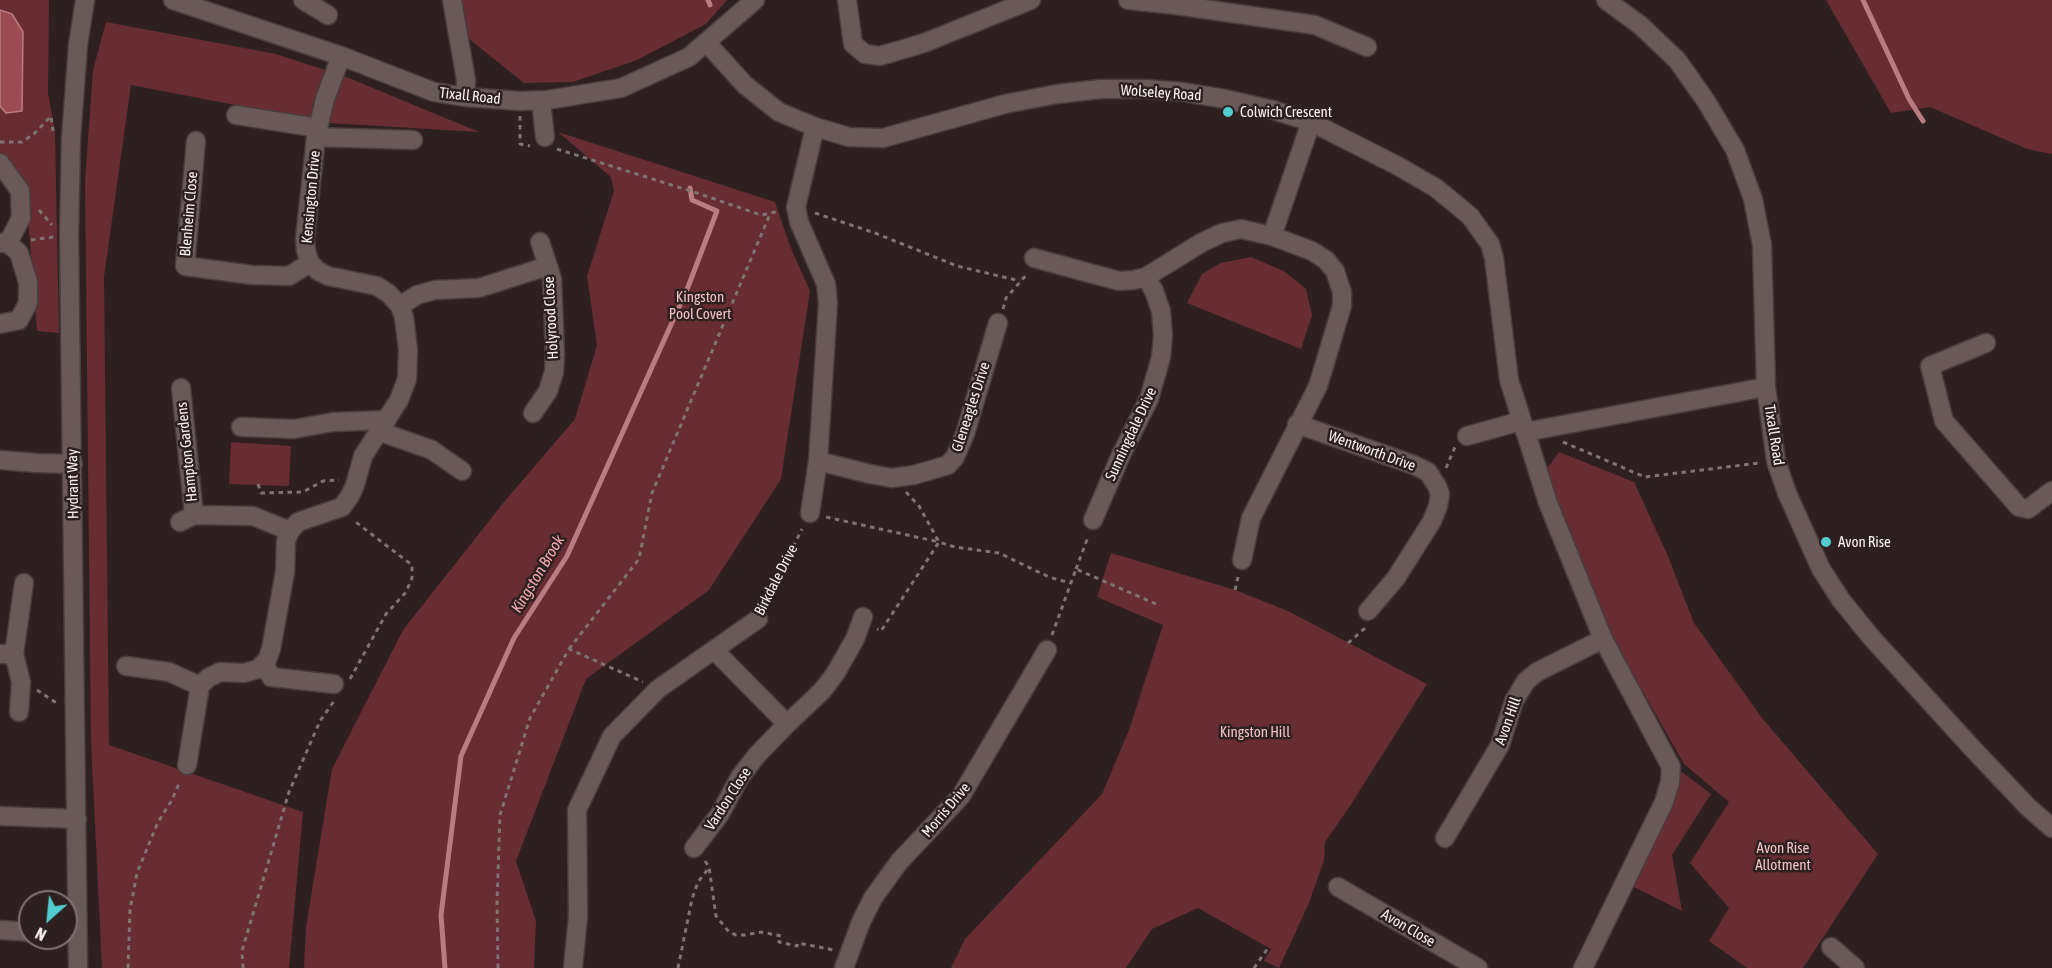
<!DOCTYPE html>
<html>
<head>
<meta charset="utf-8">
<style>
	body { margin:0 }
	#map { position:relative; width:2052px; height:968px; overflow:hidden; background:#2e2021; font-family:"Asap Condensed",sans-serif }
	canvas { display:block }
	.north { position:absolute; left:18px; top:890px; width:60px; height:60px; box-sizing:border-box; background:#2e2021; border:2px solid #7f7374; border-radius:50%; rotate:207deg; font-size:16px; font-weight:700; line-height:24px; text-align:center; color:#f9f0f0 }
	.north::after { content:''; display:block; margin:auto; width:21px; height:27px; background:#52cdcf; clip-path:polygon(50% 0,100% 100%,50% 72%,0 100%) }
</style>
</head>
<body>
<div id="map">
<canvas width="2052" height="968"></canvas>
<div class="north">N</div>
</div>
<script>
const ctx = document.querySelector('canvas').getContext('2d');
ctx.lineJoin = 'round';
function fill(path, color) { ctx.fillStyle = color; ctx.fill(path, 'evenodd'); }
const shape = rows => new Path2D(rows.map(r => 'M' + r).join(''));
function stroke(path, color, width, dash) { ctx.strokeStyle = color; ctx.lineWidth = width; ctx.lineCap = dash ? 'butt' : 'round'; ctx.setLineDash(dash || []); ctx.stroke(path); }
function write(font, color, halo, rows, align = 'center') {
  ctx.font = font + ' "Asap Condensed",sans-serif'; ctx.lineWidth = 5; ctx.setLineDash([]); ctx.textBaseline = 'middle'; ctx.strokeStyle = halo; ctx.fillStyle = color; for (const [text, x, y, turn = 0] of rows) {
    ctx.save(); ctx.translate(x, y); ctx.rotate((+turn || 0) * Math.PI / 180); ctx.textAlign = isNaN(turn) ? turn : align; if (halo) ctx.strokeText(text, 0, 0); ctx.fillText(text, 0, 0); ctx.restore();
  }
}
const green = shape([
	[0,0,49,0,48,93,55,131,59,333,37,331,26,192,0,159,0,106,6,113,12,14,0,10],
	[460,0,727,0,706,24,637,60,573,82,524,83,469,39],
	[1826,0,2052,0,2052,154,2027,149,1930,107,1891,113],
	[106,22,276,54,344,76,479,132,329,123,131,85,104,277,109,745,303,812,289,968,102,968,91,742,85,182,93,70],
	[558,132,775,202,790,246,810,291,781,479,709,590,586,679,516,861,536,921,534,968,304,968,306,927,332,769,403,630,504,502,575,419,597,345,587,276,614,191,611,177],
	[1251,257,1284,271,1306,289,1312,315,1301,349,1187,303,1202,274,1221,263],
	[231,442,291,446,289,486,229,484],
	[1559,452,1634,482,1667,554,1694,623,1762,718,1878,854,1803,968,1747,968,1709,941,1729,908,1690,863,1729,802,1684,764,1612,637,1544,473],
	[1111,553,1235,590,1288,611,1427,684,1350,806,1325,842,1324,860,1309,903,1279,968,1264,961,1271,949,1198,908,1152,929,1126,968,951,968,965,939,1102,794,1129,730,1163,625,1097,597],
	[1682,772,1711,794,1672,855,1682,911,1630,885]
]);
const water = shape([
	[0,10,12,14,23,32,22,111,6,113,0,106,0,10]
]);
const stream = shape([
	[708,0,710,5],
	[1863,0,1909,99,1923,121],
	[445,968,441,915,461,756,514,638,567,556,688,287,717,211,692,200,690,188]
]);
const path = shape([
	[520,116,520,144,530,146],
	[0,142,22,142,35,133,51,116,53,131],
	[557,149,694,192,761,215,780,211],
	[39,210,52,225],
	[815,213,875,233,957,266,1020,281],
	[31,240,54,237],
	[1003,309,1006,298,1028,273],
	[1563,442,1645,477,1759,463],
	[1446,468,1455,447],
	[258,484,261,493,303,492,323,481,339,480],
	[906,492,919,506,939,542,955,547,999,553,1049,577,1070,583],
	[826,517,939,542,881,631,877,629],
	[1076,569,1088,537],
	[1235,590,1238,577],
	[765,603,802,529],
	[1052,635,1076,569,1156,604],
	[1348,643,1365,628],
	[569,649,639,559,652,493,770,214],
	[350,679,386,614,406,592,412,578,412,565,353,520],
	[37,690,58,704],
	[705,861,709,867,716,916,729,932,736,935,745,935,761,932,781,936,779,942,797,946,798,943,834,950],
	[128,968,130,910,137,873,158,822,172,800,180,781],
	[243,968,242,951,289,792,320,721,334,701],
	[498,968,497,902,500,815,530,718,569,649,643,682],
	[678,968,692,899,698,882,708,869],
	[1254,968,1268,948]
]);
const minor = shape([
	[173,0,341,56,434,92,465,97,520,101,547,100,621,88,689,57,755,0],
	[303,0,328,15],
	[452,0,466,80,465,97],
	[847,0,853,44,865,54,880,56,924,43,1031,0],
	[1128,0,1176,5,1315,25,1367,47],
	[1606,0,1640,25,1677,60,1706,101,1735,150,1753,199,1762,245,1766,387,1776,461,1787,493,1821,569,1841,600,1871,637,1973,749,2028,807,2052,828],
	[707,43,745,85,779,112,815,127,849,137,883,138,1005,104,1057,94,1101,89,1147,89,1183,92,1225,99,1273,110,1311,122,1398,166,1436,188,1470,216,1490,244,1494,258,1509,380,1548,503,1603,639,1671,767,1670,782,1664,802,1583,968],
	[541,101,545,137],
	[236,115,318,128],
	[316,137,413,140],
	[196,141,185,266,252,275,289,276,310,263],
	[0,163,20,191,21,218,8,243],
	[1272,236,1311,122],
	[540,242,548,266],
	[0,243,8,243,19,253,28,282,28,303,19,320,0,324],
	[1034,258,1119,281,1134,280,1146,277,1201,243,1222,233,1241,229,1272,236,1312,251,1326,260,1335,271,1342,292,1342,306,1318,386,1251,518,1242,560],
	[400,306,417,295,435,290,479,288,548,266,552,279,555,354,554,372,548,391,533,413],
	[1986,343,1930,366,1944,421,2019,507,2028,509,2052,491],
	[181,388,194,515],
	[1297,424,1414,465,1428,472,1437,486,1440,494,1438,506,1432,521,1396,578,1368,611],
	[241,427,294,429,333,422,387,420],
	[378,431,432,450,462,471],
	[1525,432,1766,387],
	[1467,436,1521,421],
	[0,460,36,463,73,464],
	[818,461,870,474,892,478,914,475,948,465,955,457,965,434,998,323],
	[810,513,818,461,828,303,826,284,799,222,796,207,815,127],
	[1093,520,1121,455,1149,399,1161,357,1163,335,1161,311,1154,291,1146,277],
	[180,522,194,515,253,516,290,531],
	[0,654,14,654,21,682,19,712],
	[14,654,24,583],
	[264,663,271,677,334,684],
	[126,666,169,672,200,686],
	[787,724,822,691,835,674,855,639,863,617],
	[187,765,200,686,208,678,220,672,244,673,258,669,267,660,271,649,285,572,286,541,290,531,298,522,342,507,350,496,355,485,363,456,399,400,407,379,408,350,404,317,400,306,389,294,377,286,328,276,318,271,310,263,306,251,305,239,316,137,325,99,341,56],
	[0,816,77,819],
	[1445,838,1500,745,1514,701,1526,681,1537,672,1603,639],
	[694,848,720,814,740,777,757,755,787,724,715,651],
	[1338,887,1478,968],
	[0,930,30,932],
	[1831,947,1855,968],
	[78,968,69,235,71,139,78,45,85,0],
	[573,968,578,916,577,810,612,736,658,689,758,619],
	[844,968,861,922,873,898,899,862,961,796,1047,650]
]);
const markers = [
	[1228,112,6,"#52cdcf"],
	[1826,542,6,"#52cdcf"]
];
const streetNames = [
	["Wolseley Road",1161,93,4],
	["Tixall Road",470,96,6],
	["Kensington Drive",311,197,-85],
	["Blenheim Close",189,214,-85],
	["Holyrood Close",551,318,-93],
	["Gleneagles Drive",971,407,-72],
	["Sunningdale Drive",1131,434,-65],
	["Tixall Road",1774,435,81],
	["Wentworth Drive",1372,451,20],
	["Hampton Gardens",187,452,-96],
	["Hydrant Way",73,484,-91],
	["Birkdale Drive",776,580,-63],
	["Avon Hill",1508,721,-70],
	["Vardon Close",728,799,-57],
	["Morris Drive",946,810,-50],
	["Avon Close",1408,928,30]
];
const poiNames = [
	["Colwich Crescent",1240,112],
	["Avon Rise",1838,542]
];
const parkNames = [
	["Kingston",700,297],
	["Pool Covert",700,314],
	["Kingston Hill",1255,732],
	["Avon Rise",1783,848],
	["Allotment",1783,865]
];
const waterNames = [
	["Kingston Brook",538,574,-59]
];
fill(green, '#672d32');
fill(water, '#9d4b52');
stroke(water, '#b97c81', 1.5);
stroke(stream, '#b97c81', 5);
stroke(minor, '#483d3d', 21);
stroke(path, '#7f7374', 3, [4.5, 4.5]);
stroke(minor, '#695959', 18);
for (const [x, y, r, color] of markers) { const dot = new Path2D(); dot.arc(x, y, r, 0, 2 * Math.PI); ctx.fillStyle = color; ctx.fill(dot); stroke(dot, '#2e2021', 2); }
write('15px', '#f9f0f0', '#2e2021', streetNames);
write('15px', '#f9f0f0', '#2e2021', poiNames, 'left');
write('15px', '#f1c0c1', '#2e2021', parkNames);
write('italic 16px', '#f1abad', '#2e2021', waterNames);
</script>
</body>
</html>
